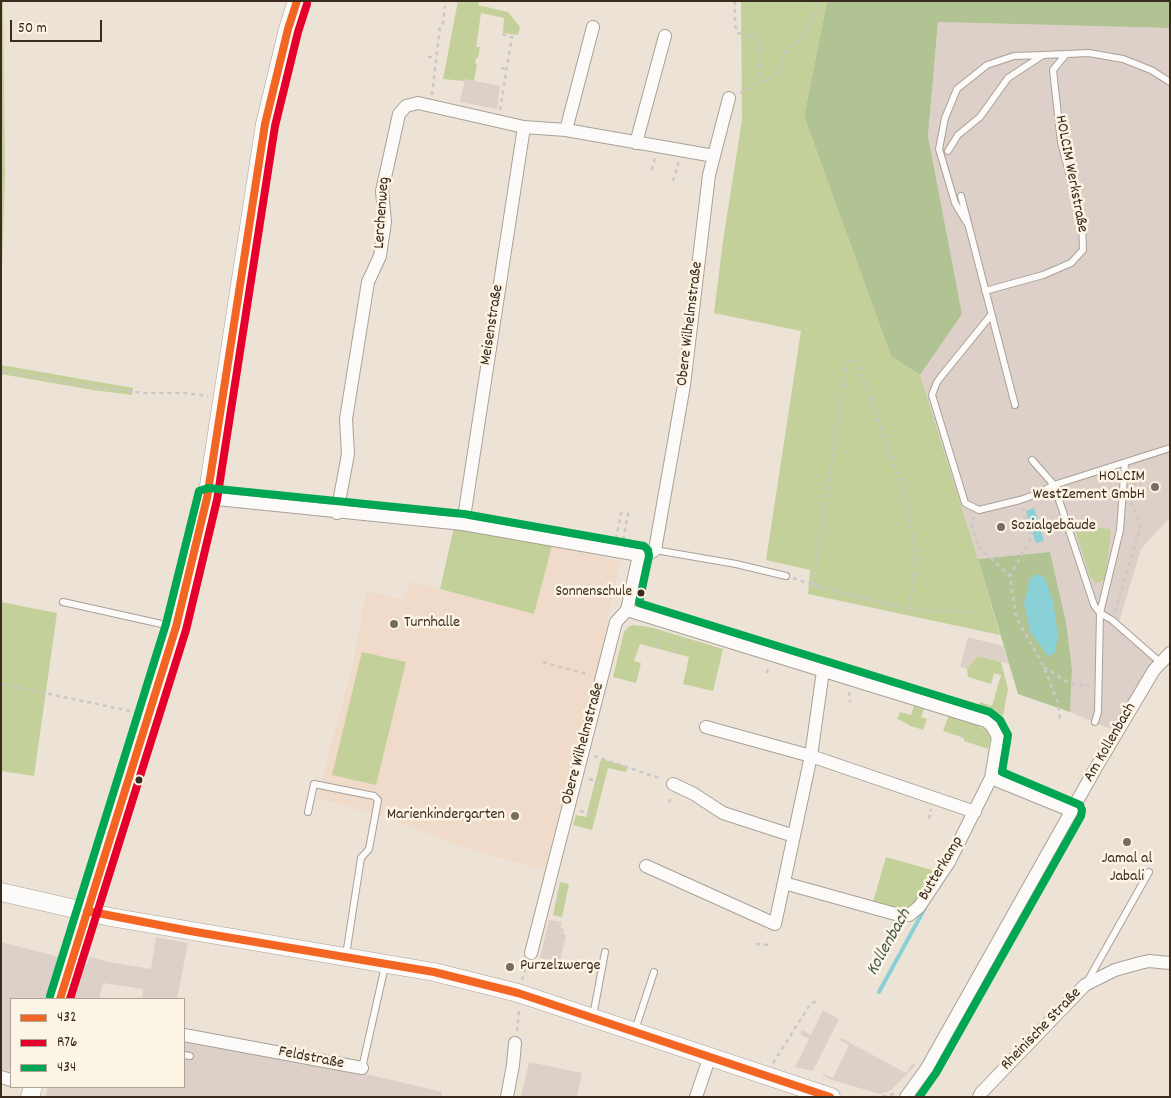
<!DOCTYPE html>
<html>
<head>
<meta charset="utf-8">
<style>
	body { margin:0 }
	#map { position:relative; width:1171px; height:1098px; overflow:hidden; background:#ece3d6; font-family:Dekko,sans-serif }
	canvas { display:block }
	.frame { position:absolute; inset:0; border:2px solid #3b2a1e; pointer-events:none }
	.legend { position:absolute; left:10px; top:998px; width:175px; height:90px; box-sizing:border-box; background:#fcf5e5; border:1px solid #afa495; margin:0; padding:6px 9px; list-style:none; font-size:15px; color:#3b2a1e }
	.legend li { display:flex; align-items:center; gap:10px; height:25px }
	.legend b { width:25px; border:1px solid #afa495 }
	.scale { position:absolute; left:10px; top:20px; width:92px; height:22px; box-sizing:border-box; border:2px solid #3b2a1e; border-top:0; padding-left:6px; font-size:15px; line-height:18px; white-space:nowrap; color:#3b2a1e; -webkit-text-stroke:4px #fcf5e5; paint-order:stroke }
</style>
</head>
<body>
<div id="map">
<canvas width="1171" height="1098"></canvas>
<div class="frame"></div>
<ul class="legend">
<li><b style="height:6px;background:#f26522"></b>432</li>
<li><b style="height:6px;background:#e4002b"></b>R76</li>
<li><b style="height:6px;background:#00a651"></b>434</li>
</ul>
<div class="scale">50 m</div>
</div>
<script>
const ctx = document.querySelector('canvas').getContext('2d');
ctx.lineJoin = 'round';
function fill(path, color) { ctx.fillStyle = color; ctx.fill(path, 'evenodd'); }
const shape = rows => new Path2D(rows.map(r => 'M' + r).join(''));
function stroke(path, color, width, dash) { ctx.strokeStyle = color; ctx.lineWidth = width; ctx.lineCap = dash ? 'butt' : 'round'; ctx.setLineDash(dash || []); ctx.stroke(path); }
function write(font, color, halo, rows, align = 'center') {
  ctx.font = font + ' Dekko,sans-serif'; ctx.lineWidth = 5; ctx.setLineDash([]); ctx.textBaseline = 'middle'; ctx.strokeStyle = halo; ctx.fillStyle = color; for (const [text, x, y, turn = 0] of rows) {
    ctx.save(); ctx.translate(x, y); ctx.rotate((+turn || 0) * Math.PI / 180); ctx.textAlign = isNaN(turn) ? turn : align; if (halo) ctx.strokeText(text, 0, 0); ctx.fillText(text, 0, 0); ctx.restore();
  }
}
const built = shape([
	[552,546,620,561,596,675,544,870,459,846,388,818,317,798,353,664,366,591,403,600,410,582,534,614]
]);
const industrial = shape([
	[938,22,1170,28,1170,517,1141,549,1119,622,1159,656,1115,731,1070,712,1072,669,1066,622,1050,552,978,559,920,375,962,314,928,136],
	[465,79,500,86,497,109,460,102],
	[968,637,1003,646,1009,664,979,656,967,669,960,667],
	[549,920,562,922,560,927,564,929,563,934,566,935,560,962,540,958],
	[156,937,188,943,177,999,142,999,143,989,103,983,99,999,11,999,11,1071,1,1069,1,942,87,964,90,957,109,962,151,969],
	[823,1010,839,1019,813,1071,795,1067,809,1039,800,1034,802,1030,811,1035],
	[841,1038,906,1073,912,1064,916,1065,890,1091,880,1094,832,1080,822,1075,823,1074,833,1078,849,1045,840,1040],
	[184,1042,366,1074,442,1092,441,1097,45,1097,48,1087,184,1087],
	[529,1062,582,1073,577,1097,521,1097]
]);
const green = shape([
	[1,1,3,1,5,176,1,297],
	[458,1,479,2,478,5,508,12,520,27,518,35,503,33,504,18,481,13,476,47,480,47,478,58,476,58,475,63,477,64,474,81,465,79,464,81,443,79],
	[741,1,827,1,804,116,891,356,920,375,978,559,1000,635,808,594,810,570,766,560,801,331,714,313,723,241,742,120],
	[1,365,133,388,132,395,93,390,1,374],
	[1078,525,1109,529,1111,532,1105,579,1100,582,1095,583,1090,577,1075,529],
	[454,527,552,546,534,614,440,589],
	[1,602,57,613,34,776,1,771],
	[633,625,650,627,723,649,713,691,683,684,689,657,640,644,634,661,641,663,636,683,613,677,624,632,628,627],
	[362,652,406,662,376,785,332,775],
	[978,656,1001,662,1008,689,1003,716,978,709,980,702,992,706,1001,675,994,673,991,684,968,677,967,669],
	[914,706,924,709,921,717,927,719,923,730,908,725,908,724,897,719,900,712,911,715],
	[949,715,973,723,987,731,991,736,988,749,964,741,964,738,943,731],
	[601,759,628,767,626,772,608,768,592,830,573,825,576,815,586,817],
	[886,857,939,872,910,910,899,910,873,902],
	[560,882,569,884,562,917,553,915]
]);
const forest = shape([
	[827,1,1170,1,1170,28,938,22,928,136,962,314,920,375,891,356,804,116],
	[1050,552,1066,622,1072,669,1070,712,1018,694,978,559]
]);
const water = shape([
	[1034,508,1044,541,1036,543,1026,511],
	[1037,574,1045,578,1053,601,1058,636,1054,654,1048,656,1031,633,1024,605,1030,579]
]);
const stream = shape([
	[879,992,925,908]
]);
const path = shape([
	[735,1,735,25,738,33,755,37,762,46,759,74,764,81],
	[428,57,436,57],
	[501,68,506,69],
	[740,93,777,75,787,48,801,38,815,16,817,1],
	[432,95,440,26,443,23,445,6],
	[500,110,512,37,501,34],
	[652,170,655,158],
	[673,181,679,161],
	[1,371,94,387,143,393,185,393,208,396],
	[1133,493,1136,479],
	[1023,508,1032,536,1010,576,1016,617,1044,667,1058,703,1060,720],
	[974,517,971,522,978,546,1010,576],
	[616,539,622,509],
	[623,540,629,508],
	[793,578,813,585,910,610,979,612],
	[813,585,847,362,856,361,904,491,916,554,910,610],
	[1115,612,1141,525,1131,501],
	[656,648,661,633],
	[674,653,678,638],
	[543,662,590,675],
	[1044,667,1069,683,1079,685,1090,685],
	[767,673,768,666],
	[1,684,135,712],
	[849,692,850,702],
	[962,738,965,726],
	[594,756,662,779],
	[589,779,604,784],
	[669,803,671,796],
	[580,811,596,815],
	[929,819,931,809],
	[556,900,565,902],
	[756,944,769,945],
	[522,980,527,964],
	[517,1031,519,1009],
	[773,1063,811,1003,819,1001],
	[874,1097,887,1096,896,1093]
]);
const lane = shape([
	[948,151,958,135,980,117,1008,78,1043,55,1089,53,1123,59,1151,70,1170,82],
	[961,196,1015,405],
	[967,223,955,203,939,149,945,118,957,89,987,65,1014,56,1042,55],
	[985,291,1043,275,1071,263,1083,250,1082,223,1061,142,1053,70,1066,54],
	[991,315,944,373,937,382,932,395,965,503,979,510,1020,500,1037,494,1054,485,1170,448],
	[1032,460,1054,485,1094,605,1100,613,1098,712,1095,722],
	[1125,463,1120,530,1100,613,1112,620,1161,663],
	[655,550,736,564,786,576],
	[63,602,175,627],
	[308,812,314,784,374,796,378,800,369,849,361,858,346,955],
	[1087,982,1149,872],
	[593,1016,605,952],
	[635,1030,654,972],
	[184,1055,190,1056],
	[362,1068,385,966]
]);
const street = shape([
	[566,130,593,27],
	[636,143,665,36],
	[207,498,463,524,639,555,648,554,655,550,684,385,709,175,729,98],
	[337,513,348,454,346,419,368,282,380,256,385,222,382,191,399,114,406,106,418,103,524,127,566,130,714,156],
	[463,524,524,127],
	[627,610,986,721,992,726,998,737,991,778,949,862,919,907,909,915,899,915,784,883],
	[706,727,811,756,975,812],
	[991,778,1072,811],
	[673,784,694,794,723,813,794,836],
	[646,866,775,924,811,756,823,671],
	[531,953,616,622,627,610,639,555],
	[184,1035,362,1068],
	[1,1077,11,1080],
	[507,1097,513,1065,515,1043],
	[696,1097,710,1056],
	[906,1097,927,1068,1094,771,1154,670,1170,653],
	[979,1097,981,1093,1085,985,1115,970,1140,963,1149,961,1170,963]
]);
const secondary = shape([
	[1,892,110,917,434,972,518,993,831,1097],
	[60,999,176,627,207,498,265,124,288,29,297,1],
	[30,1097,33,1087]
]);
const bus1 = shape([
	[87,911,190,931,434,972,518,993,830,1097],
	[60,999,176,627,207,498,265,124,288,29,297,1]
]);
const bus2 = shape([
	[70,999,186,630,217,500,275,126,298,32,307,4]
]);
const bus3 = shape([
	[50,996,166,624,199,491,208,488,464,514,644,546,648,550,649,556,639,603,990,712,1000,720,1008,735,1002,772,1080,805,1082,810,1081,816,936,1073,919,1097]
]);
const markers = [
	[1155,487,5,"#796b5e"],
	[1001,527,5,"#796b5e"],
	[641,593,4.5,"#3b2a1e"],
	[394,624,5,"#796b5e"],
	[139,780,4.5,"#3b2a1e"],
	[515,816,5,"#796b5e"],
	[1127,842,5,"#796b5e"],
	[510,967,5,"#796b5e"]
];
const busNames = [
	["Sonnenschule",632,593]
];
const streetNames = [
	["HOLCIM Werkstraße",1070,174,79],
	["Lerchenweg",383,213,-86],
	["Obere Wilhelmstraße",691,324,-83],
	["Meisenstraße",493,325,-81],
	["Am Kollenbach",1111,743,-60],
	["Obere Wilhelmstraße",584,744,-75],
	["Butterkamp",942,869,-59],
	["Rheinische Straße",1042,1030,-46],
	["Feldstraße",311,1059,11]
];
const poiNames = [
	["HOLCIM",1145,478,"right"],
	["WestZement GmbH",1145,496,"right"],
	["Sozialgebäude",1011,527],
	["Turnhalle",404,624],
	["Marienkindergarten",505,816,"right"],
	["Jamal al",1127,860,"center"],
	["Jabali",1127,878,"center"],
	["Purzelzwerge",520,967]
];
const waterNames = [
	["Kollenbach",890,943,-61]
];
fill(built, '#f0daca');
fill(industrial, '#ddd0c8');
fill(green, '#c3d09a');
fill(forest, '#b1c293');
fill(water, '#89d0d7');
stroke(stream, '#89d0d7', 4);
stroke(lane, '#a8a198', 8);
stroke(street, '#a8a198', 14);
stroke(secondary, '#a8a198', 19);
stroke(path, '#ccc9c5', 2.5, [4, 4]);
stroke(lane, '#fcfbf9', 6);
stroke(street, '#fcfbf9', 12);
stroke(secondary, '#fcfbf9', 18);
stroke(bus1, '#f26522', 8);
stroke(bus2, '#e4002b', 8);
stroke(bus3, '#00a651', 8);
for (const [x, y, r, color] of markers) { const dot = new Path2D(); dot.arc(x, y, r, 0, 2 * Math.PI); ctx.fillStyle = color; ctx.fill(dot); stroke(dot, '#fcf5e5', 2); }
write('15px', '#3b2a1e', '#fcf5e5', busNames, 'right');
write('16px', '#3b2a1e', '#fcf5e5', streetNames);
write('16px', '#3b2a1e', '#fcf5e5', poiNames, 'left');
write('italic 18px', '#465956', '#fcf5e5', waterNames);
</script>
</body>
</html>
